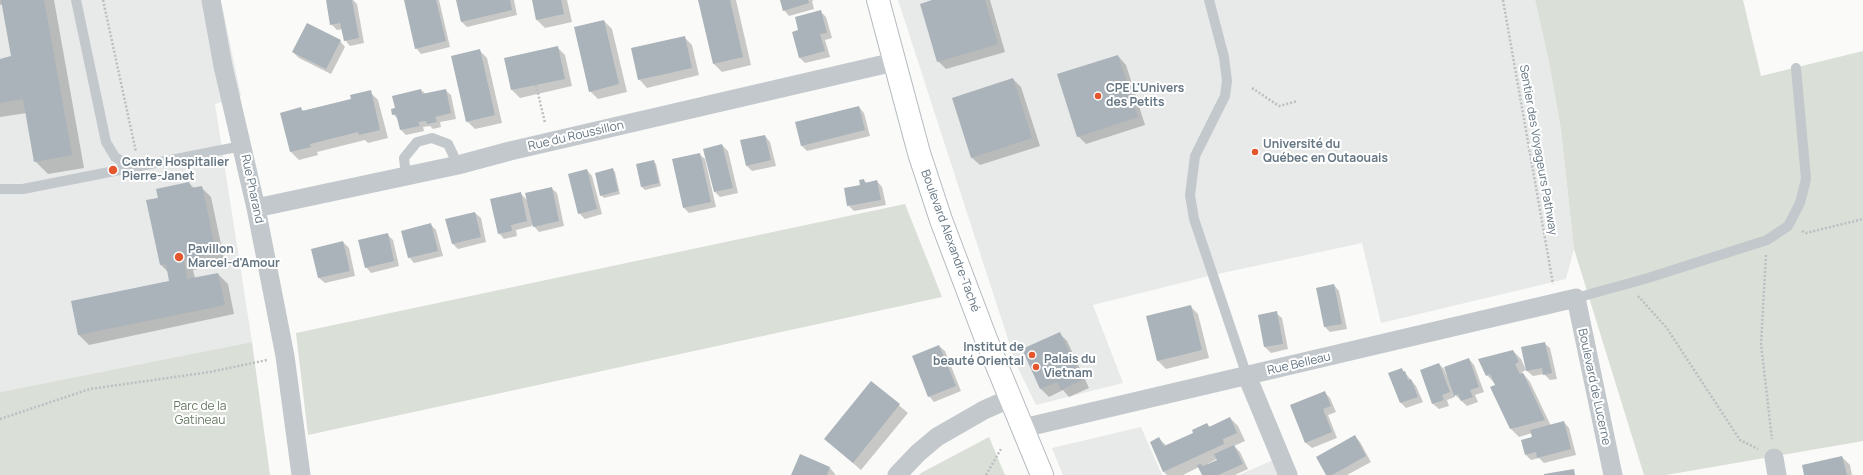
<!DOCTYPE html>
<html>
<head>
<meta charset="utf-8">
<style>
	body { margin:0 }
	canvas { display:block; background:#fafaf8 }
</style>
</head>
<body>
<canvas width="1863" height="475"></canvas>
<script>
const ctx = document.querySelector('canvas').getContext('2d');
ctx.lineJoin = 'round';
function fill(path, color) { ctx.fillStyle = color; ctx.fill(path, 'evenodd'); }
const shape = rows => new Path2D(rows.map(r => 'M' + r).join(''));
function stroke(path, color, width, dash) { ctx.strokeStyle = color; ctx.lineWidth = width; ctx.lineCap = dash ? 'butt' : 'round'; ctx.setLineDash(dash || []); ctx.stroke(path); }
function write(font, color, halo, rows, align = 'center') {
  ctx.font = font + ' Manrope,sans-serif'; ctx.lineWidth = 4; ctx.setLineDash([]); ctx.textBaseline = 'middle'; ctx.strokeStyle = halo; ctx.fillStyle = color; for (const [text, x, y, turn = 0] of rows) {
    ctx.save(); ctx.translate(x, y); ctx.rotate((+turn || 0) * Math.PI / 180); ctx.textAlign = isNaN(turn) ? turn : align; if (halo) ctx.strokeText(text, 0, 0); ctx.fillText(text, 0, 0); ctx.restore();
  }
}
const built = shape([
	[0,0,221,0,241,96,215,104,252,342,0,392],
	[898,0,1535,0,1549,62,1561,130,1574,249,1566,279,1381,323,1362,243,1213,275,1093,305,1123,383,1036,405,1016,364],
	[1141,427,1162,475,1063,475,1052,448],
	[1280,457,1288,475,1239,475]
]);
const green = shape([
	[1535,0,1743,0,1761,76,1863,51,1863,441,1666,475,1644,475,1574,249,1561,130,1549,62],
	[905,204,942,297,308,435,296,333],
	[252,342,270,475,0,475,0,392],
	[989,437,1005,475,919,475,921,473]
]);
const shadow = shape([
	[0,0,54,0,84,168,48,174,35,161,27,113,0,117,0,60,13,57,3,4,0,5],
	[327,0,353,0,357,4,364,43,350,46,345,40,343,29,337,30,331,24],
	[405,0,439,0,450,47,421,54,416,48],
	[457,0,514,0,517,15,467,27,461,21],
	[533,0,567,0,572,22,545,28,537,20],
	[699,0,736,0,751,65,722,72,714,64],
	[781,0,814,0,812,1,814,9,789,16,784,10],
	[935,0,990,0,1005,52,946,69,938,61],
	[821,12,826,17,832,38,825,40,830,57,805,63,800,58,799,31],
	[604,21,612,29,627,92,598,99,590,91],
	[684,37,692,45,699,75,647,88,639,79],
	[340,41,345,47,331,74,299,58,293,52],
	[557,47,565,55,572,86,520,98,512,90,505,59],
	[479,50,487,58,502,123,475,129,467,121],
	[1118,56,1126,65,1145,125,1086,144,1078,136],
	[1013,79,1021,87,1040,146,980,165,971,157],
	[421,90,426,94,445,90,451,95,456,119,440,122,441,127,433,129,430,126,423,127,424,131,406,135,401,130,399,120,393,114,396,108],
	[370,92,378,100,388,138,368,143,365,140,317,152,318,155,299,160,291,152,281,113,301,109,304,111,352,99],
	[859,107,864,113,870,136,807,151,801,145],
	[765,136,770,142,776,166,752,171,747,166],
	[722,145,728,151,738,193,720,197,715,192],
	[699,154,705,159,716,207,689,213,684,208],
	[653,161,656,164,661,186,645,190,642,187,637,165],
	[587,170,592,176,602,214,585,219,579,213],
	[613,170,615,172,620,194,604,198,601,195],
	[863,180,867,183,877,181,882,187,886,205,854,211,848,205],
	[189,183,195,189,201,187,211,197,225,263,193,270,195,278,218,274,228,284,234,314,89,345,79,335,72,302,170,281,169,273,161,265,147,201,159,198],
	[551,188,557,193,564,226,539,232,532,224,532,226,516,230,517,236,504,239,499,233,520,193,528,201],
	[475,213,481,218,486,242,458,249,452,243],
	[431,225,436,230,443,256,414,263,409,257],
	[387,234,393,240,399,266,371,273,366,267],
	[343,242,349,248,355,276,325,283,319,278,312,250],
	[1334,285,1339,291,1347,329,1330,332,1325,327,1317,288],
	[1190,306,1198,314,1209,358,1166,369,1158,361],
	[1276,313,1282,318,1288,349,1271,353,1265,347,1259,316],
	[1059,333,1067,341,1089,388,1069,397,1063,390,1049,397,1041,389,1024,350],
	[1544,343,1550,348,1557,379,1550,380,1544,374,1533,376,1527,371,1522,348],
	[939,346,945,351,961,391,934,402,929,396],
	[1513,351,1521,359,1526,370,1522,372,1530,382,1551,426,1564,422,1569,428,1576,455,1544,463,1539,458,1531,460,1526,455,1533,438,1532,433,1519,437,1511,429,1496,385,1487,375],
	[1469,359,1474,365,1484,392,1475,395,1478,402,1467,406,1453,393,1455,397,1447,400,1449,406,1439,409,1433,404,1421,371,1439,364,1444,369,1447,376],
	[1402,369,1416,386,1423,402,1406,408,1401,403],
	[872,382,908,413,861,470,825,439],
	[1324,392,1330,398,1336,412,1328,415,1337,438,1312,448,1306,443,1291,405],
	[1230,418,1238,426,1245,441,1234,446,1240,452,1248,469,1235,475,1203,475,1199,467,1183,475,1167,475,1164,472,1151,442,1159,439,1167,446,1194,433,1207,424,1210,427],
	[1217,459,1218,460,1208,465,1207,464],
	[1355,436,1360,442,1371,462,1347,475,1327,475],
	[800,456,830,468,835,474,835,475,792,475],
	[1842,457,1850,465,1852,475,1805,475]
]);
const building = shape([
	[1,0,44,0,72,155,34,162,23,99,0,103,0,59,11,56],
	[326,0,352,0,359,38,344,41,340,23,330,25],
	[404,0,436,0,446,41,415,49],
	[456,0,510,0,512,10,461,22],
	[532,0,561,0,564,14,536,20],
	[698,0,730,0,743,57,713,64],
	[780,0,808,0,809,3,783,11],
	[932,0,985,0,998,44,937,62,920,4],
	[821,10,827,33,820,34,825,51,799,58,792,32,798,30,795,17],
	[604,20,619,84,589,92,574,27],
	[307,23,341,40,326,69,292,52],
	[685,36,692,68,638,80,631,48],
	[558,46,565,79,511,90,504,58],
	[480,49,495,115,466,122,451,56],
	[1118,55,1138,117,1077,137,1057,74],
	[1013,78,1032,138,971,158,952,98],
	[421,89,422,94,446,89,451,113,435,117,437,122,427,124,426,121,418,122,420,126,400,130,396,114,392,115,391,109,395,108,392,96],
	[371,90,380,130,359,135,358,132,310,144,311,147,290,152,280,113,301,107,302,111,351,99,350,95],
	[859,106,865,130,801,146,795,122],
	[765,135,771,160,746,166,740,140],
	[722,144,733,188,714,192,703,149],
	[700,153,711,202,683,208,672,159],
	[654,160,659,183,641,187,636,164],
	[613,168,618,191,600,196,595,173],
	[587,169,597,209,578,214,568,174],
	[864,179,865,183,877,180,881,200,847,206,844,188,860,185,859,180],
	[189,182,191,188,202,186,216,253,184,260,187,279,218,273,225,305,78,335,71,301,169,281,166,264,160,265,146,200,158,198,156,189],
	[552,187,559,221,533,227,525,193],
	[521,192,527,221,511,225,512,231,498,234,490,199],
	[475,212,481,237,452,244,445,219],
	[431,223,438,251,408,258,401,231],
	[388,233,394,261,365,268,358,240],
	[343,241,350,271,318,278,311,249],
	[1334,284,1342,324,1324,327,1316,288],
	[1191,305,1202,350,1157,361,1146,316],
	[1277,311,1283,344,1264,347,1258,315],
	[1060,332,1082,380,1061,390,1057,382,1040,389,1022,349],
	[1545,342,1552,373,1543,375,1542,368,1526,371,1521,347],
	[939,345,956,386,928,397,912,356],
	[1513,350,1519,362,1515,364,1520,374,1523,373,1545,420,1510,429,1490,387,1495,385,1490,374,1486,376,1478,359],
	[1469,358,1479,387,1470,390,1473,397,1461,401,1458,394,1454,396,1444,367],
	[1439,363,1450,392,1442,395,1444,400,1432,404,1420,370],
	[1402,368,1403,372,1405,371,1408,380,1411,379,1418,397,1400,403,1388,373],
	[871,381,900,404,853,463,824,439],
	[1325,391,1331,406,1323,409,1332,432,1305,443,1290,405],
	[1230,417,1237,433,1223,439,1224,444,1163,472,1150,442,1159,437,1164,446,1193,433,1192,430,1207,423,1209,427],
	[1564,421,1571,449,1537,458,1536,452,1525,455,1521,440,1532,437,1530,430],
	[1355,435,1366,456,1332,475,1326,475,1316,457],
	[1234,445,1243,464,1218,475,1202,475,1197,465,1201,464,1203,466,1217,460,1214,454],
	[800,454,830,467,827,475,791,475],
	[1842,456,1847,475,1804,475,1802,465],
	[1574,469,1575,475,1544,475,1544,474]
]);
const path = shape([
	[103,0,136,152],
	[1503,0,1553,284],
	[536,85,545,123],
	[1252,88,1279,106,1298,101],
	[1802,231,1806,233,1863,219],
	[1766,255,1761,344,1772,439],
	[1638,296,1666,327,1740,440,1758,449],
	[0,419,90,389,210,372,267,360],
	[986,475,1001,449]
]);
const service = shape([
	[76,0,106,142,115,157,133,168],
	[1209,0,1224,57,1227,81,1225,96,1195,156,1190,195,1194,219,1247,376],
	[406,176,404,158,417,142,432,138,448,144,458,165],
	[0,189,23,189,242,146],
	[1576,298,1648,278,1767,240,1788,226,1800,203,1806,179,1796,68]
]);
const minor = shape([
	[211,0,223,66,256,208,285,356,301,475],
	[256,208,458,165,510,151,894,62],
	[1247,376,1288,475],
	[1023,428,1576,298,1613,475],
	[1774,458,1777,475],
	[897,475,918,453,937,437,984,410,1011,398]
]);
const secondary = shape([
	[878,0,919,153,941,220,986,339,1042,475]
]);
const markers = [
	[1098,96,4,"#e4572e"],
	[1255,152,4,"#e4572e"],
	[113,170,5,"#e4572e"],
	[179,257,5,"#e4572e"],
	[1032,355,4,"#e4572e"],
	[1036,367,4,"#e4572e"]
];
const poiNames = [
	["CPE L'Univers",1106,89],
	["des Petits",1106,103],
	["Université du",1263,145],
	["Québec en Outaouais",1263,159],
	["Centre Hospitalier",122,163],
	["Pierre-Janet",122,177],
	["Pavillon",188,250],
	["Marcel-d'Amour",188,264],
	["Institut de",1024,348,"right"],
	["beauté Oriental",1024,362,"right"],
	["Palais du",1044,360],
	["Vietnam",1044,374]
];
const streetNames = [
	["Rue du Roussillon",576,136,-13],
	["Sentier des Voyageurs Pathway",1538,150,80],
	["Rue Pharand",252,189,78],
	["Boulevard Alexandre-Taché",950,241,70],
	["Rue Belleau",1299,364,-13],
	["Boulevard de Lucerne",1594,387,78]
];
const parkNames = [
	["Parc de la",200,407],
	["Gatineau",200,421]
];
fill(built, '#e8e9e9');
fill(green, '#dadfd7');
fill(shadow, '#0003');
fill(building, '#aab3b9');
stroke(secondary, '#b3babf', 24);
stroke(path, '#bbbfc2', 2.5, [2, 2]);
stroke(service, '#c3c8cc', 10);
stroke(minor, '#c3c8cc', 19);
stroke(secondary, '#fff', 22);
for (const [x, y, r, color] of markers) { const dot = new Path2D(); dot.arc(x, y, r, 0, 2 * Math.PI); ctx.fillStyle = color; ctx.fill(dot); stroke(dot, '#fff', 1.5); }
write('bold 12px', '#657683', '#fff', poiNames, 'left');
write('12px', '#657683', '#fff', streetNames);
write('12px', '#687a64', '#fff', parkNames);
</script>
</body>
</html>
